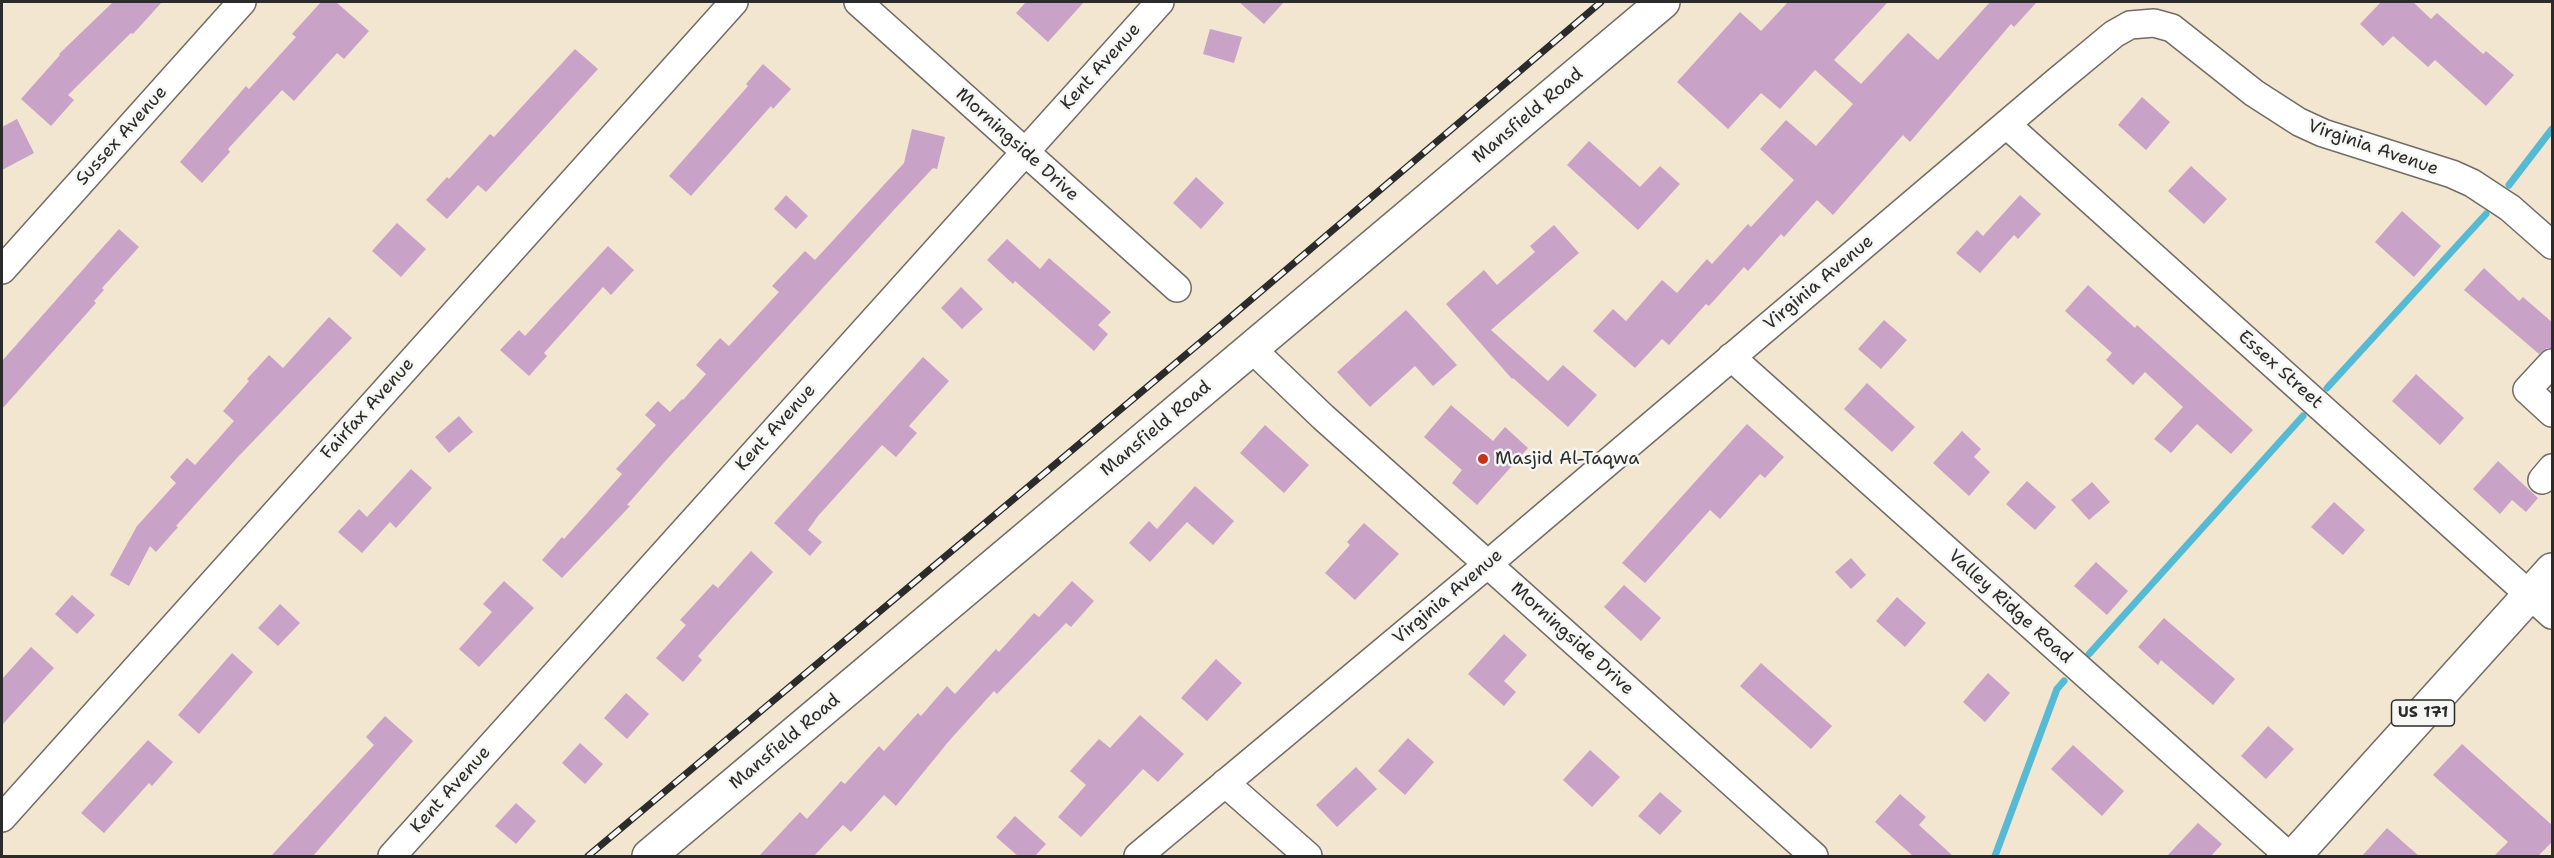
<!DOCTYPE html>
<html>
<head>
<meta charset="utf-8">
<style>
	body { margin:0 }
	#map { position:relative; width:2554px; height:858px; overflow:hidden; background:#f2e6d0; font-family:"Shantell Sans",sans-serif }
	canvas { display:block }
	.frame { position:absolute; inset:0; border:3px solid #2b2b2b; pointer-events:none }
</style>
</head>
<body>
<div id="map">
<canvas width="2554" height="858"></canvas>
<div class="frame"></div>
</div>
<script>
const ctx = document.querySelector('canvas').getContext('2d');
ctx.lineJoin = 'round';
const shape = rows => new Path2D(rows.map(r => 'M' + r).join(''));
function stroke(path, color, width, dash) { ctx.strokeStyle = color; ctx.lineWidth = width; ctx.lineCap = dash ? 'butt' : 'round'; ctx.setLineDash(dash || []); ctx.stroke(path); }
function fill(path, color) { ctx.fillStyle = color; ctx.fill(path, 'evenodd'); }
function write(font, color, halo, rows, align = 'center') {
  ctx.font = font + ' "Shantell Sans",sans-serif'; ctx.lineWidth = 5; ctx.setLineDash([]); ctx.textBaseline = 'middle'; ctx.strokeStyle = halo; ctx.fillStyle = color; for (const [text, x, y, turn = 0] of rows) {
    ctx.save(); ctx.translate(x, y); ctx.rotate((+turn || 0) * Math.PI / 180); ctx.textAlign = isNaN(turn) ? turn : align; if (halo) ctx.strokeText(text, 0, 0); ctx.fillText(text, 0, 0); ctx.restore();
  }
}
const stream = shape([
	[2509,185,2552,129],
	[2327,388,2486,214],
	[2089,654,2303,416],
	[1995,856,2057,689,2064,681]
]);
const building = shape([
	[113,2,162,2,133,34,131,33,68,95,74,100,51,126,21,99,60,55,59,54],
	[321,2,336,2,369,31,344,59,337,53,294,101,282,90,228,149,230,152,202,183,180,162,246,86,249,89,296,37,292,34],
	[1026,2,1084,2,1048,42,1016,13],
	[1239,2,1284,2,1264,24],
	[1788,2,1888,2,1834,60,1861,84,1908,33,1938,60,1990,2,2037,2,2014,27,2011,24,1910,142,1903,135,1833,215,1817,200,1784,237,1781,234,1748,271,1744,267,1709,306,1706,304,1669,345,1662,339,1635,368,1593,331,1613,309,1626,321,1662,280,1677,293,1707,259,1712,264,1748,224,1751,227,1794,180,1760,149,1786,120,1816,146,1853,104,1815,70,1780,109,1761,93,1728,129,1677,82,1740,12,1761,31],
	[2381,2,2413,2,2431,19,2437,13,2483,54,2486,51,2514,75,2486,106,2435,60,2428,67,2393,36,2383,46,2360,24],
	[1210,29,1242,37,1234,63,1203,54],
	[575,49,598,69,486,192,478,185,447,219,426,200,447,177,449,179,490,134,494,137],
	[763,64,791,89,773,109,771,106,691,196,669,176,748,86,746,84],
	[2142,97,2170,122,2146,150,2118,125],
	[17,119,34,153,2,170,2,127],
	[912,129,945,137,937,169,933,168,891,213,669,457,627,505,630,506,562,578,542,560,562,537,564,539,622,474,616,469,656,425,645,415,658,401,670,412,682,399,683,400,706,374,696,365,720,338,729,346,779,292,772,286,805,251,815,260,904,163],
	[1589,141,1640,187,1660,166,1680,184,1638,230,1567,165],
	[2191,166,2227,199,2204,224,2168,191],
	[1196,177,1224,203,1201,229,1173,203],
	[786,195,808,216,796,229,774,209],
	[2020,195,2041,214,2018,239,2014,235,1980,273,1956,253,1977,230,1983,236],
	[2402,211,2441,246,2414,277,2375,242],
	[397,223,426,249,401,277,372,251],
	[1554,225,1579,253,1491,330,1548,381,1563,365,1597,395,1568,427,1513,378,1512,379,1446,304,1484,270,1497,285,1535,252,1530,246],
	[119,229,139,247,102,288,104,290,94,301,96,303,2,409,2,361],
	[1007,239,1040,269,1049,258,1111,312,1098,325,1108,334,1094,351,1015,281,1013,284,987,260],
	[608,246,634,270,611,295,603,287,544,353,547,356,529,376,500,350,519,330,525,336],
	[2484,268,2519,301,2523,297,2553,323,2553,348,2547,348,2539,354,2464,290],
	[2088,285,2135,328,2137,325,2253,430,2231,454,2197,424,2171,453,2154,439,2183,407,2145,372,2133,385,2106,360,2112,353,2065,311],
	[961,287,983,309,962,329,941,308],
	[1406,310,1457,365,1433,386,1415,366,1370,407,1337,372],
	[329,317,352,338,236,459,176,526,178,527,156,552,150,546,129,586,110,575,137,526,176,483,170,477,187,458,195,465,234,421,223,411,249,381,247,379,269,355,283,368],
	[1884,320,1907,340,1881,369,1858,349],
	[923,357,949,381,909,426,917,433,896,457,882,445,818,516,808,530,822,542,810,556,774,523],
	[2416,374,2464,418,2440,445,2392,401],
	[1867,383,1915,427,1892,452,1844,409],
	[1451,405,1493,441,1505,427,1528,448,1477,505,1452,483,1462,470,1424,437],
	[459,416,473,432,449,453,435,437],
	[1747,424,1784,457,1765,478,1760,474,1720,519,1710,510,1645,583,1622,563],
	[1265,425,1309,465,1284,493,1240,453],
	[1962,431,1981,449,1974,457,1990,472,1969,496,1933,463],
	[2498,461,2538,498,2526,512,2512,500,2500,514,2473,489],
	[411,469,432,488,396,528,390,522,362,553,338,532,359,509,367,517],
	[2027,481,2056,507,2035,530,2006,504],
	[2092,482,2110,502,2089,520,2071,500],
	[1195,486,1234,521,1213,545,1187,522,1150,562,1129,543,1149,521,1157,529],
	[2334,502,2365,530,2343,555,2311,527],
	[1364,523,1399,554,1355,600,1325,573,1350,545,1347,542],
	[751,551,773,572,698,656,702,660,683,682,656,658,686,625,680,620,713,584,718,588],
	[1851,558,1866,575,1851,589,1835,572],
	[2096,562,2128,591,2107,615,2074,586],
	[504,581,534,608,479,667,459,649,492,612,483,604],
	[1072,581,1094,601,1071,627,1066,623,997,694,994,691,949,741,896,806,884,795,851,832,843,825,814,856,759,856,800,812,807,819,841,781,845,784,879,746,884,751,918,713,921,716,947,686,955,694,996,649,999,652,1034,613,1039,617],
	[1624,585,1661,618,1641,641,1604,607],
	[72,595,95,615,77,634,55,614],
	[1897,597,1926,623,1905,647,1876,621],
	[280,604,300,623,278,646,258,628],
	[2164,618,2235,679,2213,705,2161,660,2158,665,2138,647],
	[1504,634,1527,655,1504,681,1516,692,1504,706,1468,674],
	[31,647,54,668,2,725,2,679],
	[232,653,253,672,199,734,178,715],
	[1216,659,1242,683,1207,721,1181,698],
	[1761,663,1832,726,1811,749,1740,686],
	[1988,673,2010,693,1985,722,1963,702],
	[626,693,649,714,627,739,604,718],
	[1140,715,1184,754,1158,782,1143,769,1081,837,1058,817,1086,785,1070,771,1099,739,1110,748],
	[385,716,413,741,313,856,271,856,374,745,366,737],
	[2268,726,2294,749,2266,779,2241,756],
	[1408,738,1434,762,1405,795,1378,771],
	[148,740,173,762,152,786,149,783,104,833,81,813],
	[580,743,603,764,585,784,562,763],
	[2462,744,2553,826,2553,841,2538,856,2494,856,2508,842,2433,775],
	[2073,745,2124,791,2102,816,2051,769],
	[1590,750,1620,777,1592,807,1563,780],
	[1356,767,1377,789,1337,827,1316,805],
	[1660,792,1682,811,1660,835,1638,816],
	[1900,794,1926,817,1919,825,1953,856,1913,856,1875,822],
	[516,803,536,821,516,844,495,826],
	[1015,816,1046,844,1035,856,1018,856,996,837],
	[2198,823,2222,844,2211,856,2167,856],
	[2387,828,2419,856,2362,856]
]);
const minor = shape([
	[858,2,1177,288],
	[2007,125,2552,615],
	[2,270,242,2],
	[1251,348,1323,417,1814,856],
	[1731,357,2289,856],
	[2552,363,2527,390,2552,413],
	[2542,480,2552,468],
	[1225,783,1308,856],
	[2,818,734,2],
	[392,856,1160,2],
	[1138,856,1488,564,2056,82,2114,34,2130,25,2154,23,2172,28,2254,93,2299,122,2323,133,2452,174,2472,183,2510,208,2552,245]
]);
const major = shape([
	[649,856,1663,2],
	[2294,856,2552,570]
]);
const rail = shape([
	[588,856,1220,326,1601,2]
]);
const markers = [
	[1483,459,6,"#c8321e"]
];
const shields = [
	[2423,713,63]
];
const shieldNames = [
	["US 171",2423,713]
];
const streetNames = [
	["Kent Avenue",1101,67,-48],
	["Mansfield Road",1528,116,-40],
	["Sussex Avenue",122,136,-48],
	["Morningside Drive",1017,145,42],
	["Virginia Avenue",2373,148,19],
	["Virginia Avenue",1819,283,-40],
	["Essex Street",2280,370,42],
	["Fairfax Avenue",368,409,-48],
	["Kent Avenue",776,428,-48],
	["Mansfield Road",1156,429,-40],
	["Virginia Avenue",1448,597,-40],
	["Valley Ridge Road",2010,607,42],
	["Morningside Drive",1572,639,42],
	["Mansfield Road",785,742,-40],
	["Kent Avenue",451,790,-48]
];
const poiNames = [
	["Masjid Al-Taqwa",1495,459]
];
stroke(stream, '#56bad4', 7);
fill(building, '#c9a2c8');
stroke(minor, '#716c65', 30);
stroke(major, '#716c65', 36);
stroke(minor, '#fff', 27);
stroke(major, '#fff', 33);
stroke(rail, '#2b2b2b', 7);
stroke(rail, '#f6f6f2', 4.5, [14]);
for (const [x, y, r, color] of markers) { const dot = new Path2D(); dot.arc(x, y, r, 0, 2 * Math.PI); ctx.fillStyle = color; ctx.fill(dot); stroke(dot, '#f6f6f2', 2); }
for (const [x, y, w] of shields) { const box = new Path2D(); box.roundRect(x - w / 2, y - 13, w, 26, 4.5); ctx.fillStyle = '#f6f6f2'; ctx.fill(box); stroke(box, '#2b2b2b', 1.5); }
write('bold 16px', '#2b2b2b', null, shieldNames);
write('18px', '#2b2b2b', '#f6f6f2', streetNames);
write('18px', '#2b2b2b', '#f6f6f2', poiNames, 'left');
</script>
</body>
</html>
